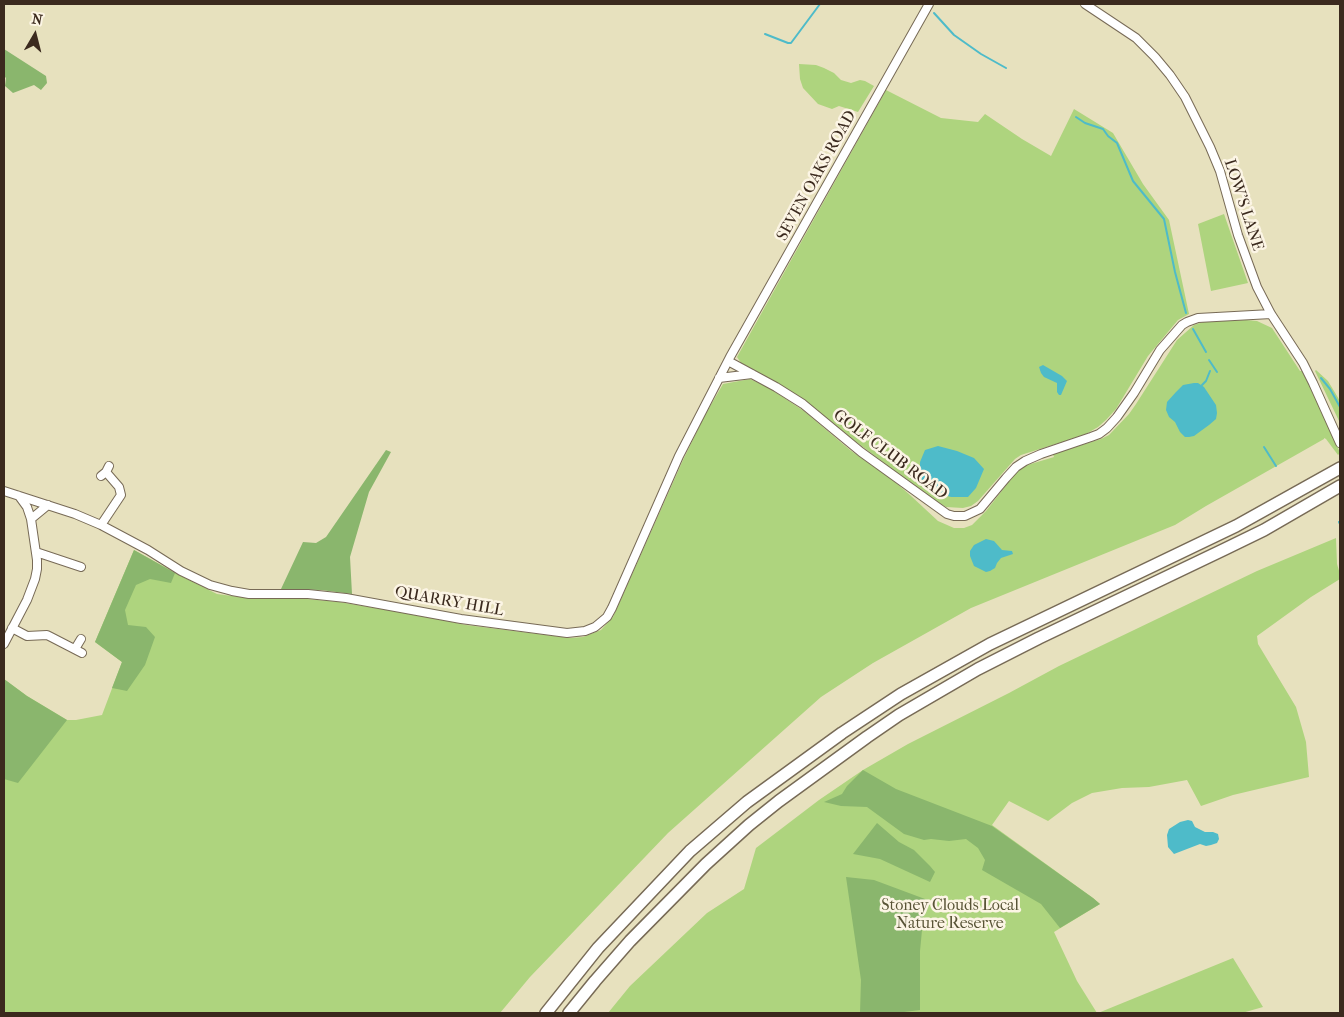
<!DOCTYPE html>
<html>
<head>
<meta charset="utf-8">
<style>
	body { margin:0 }
	#map { position:relative; width:1344px; height:1017px; overflow:hidden; background:#e7e1be; font-family:"IM FELL French Canon",serif }
	canvas { display:block }
	.frame { position:absolute; inset:0; border:5px solid #3b2a1e; pointer-events:none }
	.north { position:absolute; left:10px; top:10px; width:50px; height:50px; -webkit-text-stroke:4px #fcf5e5; paint-order:stroke; rotate:8deg; font-size:14px; font-weight:700; line-height:20px; text-align:center; color:#3b2a1e }
	.north::after { content:''; display:block; margin:auto; width:18px; height:22px; background:#3b2a1e; clip-path:polygon(50% 0,100% 100%,50% 72%,0 100%) }
</style>
</head>
<body>
<div id="map">
<canvas width="1344" height="1017"></canvas>
<div class="frame"></div>
<div class="north">N</div>
</div>
<script>
const ctx = document.querySelector('canvas').getContext('2d');
ctx.lineJoin = 'round';
function fill(path, color) { ctx.fillStyle = color; ctx.fill(path, 'evenodd'); }
const shape = rows => new Path2D(rows.map(r => 'M' + r).join(''));
function stroke(path, color, width, dash) { ctx.strokeStyle = color; ctx.lineWidth = width; ctx.lineCap = dash ? 'butt' : 'round'; ctx.setLineDash(dash || []); ctx.stroke(path); }
function write(font, color, halo, rows, align = 'center') {
  ctx.font = font + ' "IM FELL French Canon",serif'; ctx.lineWidth = 5; ctx.setLineDash([]); ctx.textBaseline = 'middle'; ctx.strokeStyle = halo; ctx.fillStyle = color; for (const [text, x, y, turn = 0] of rows) {
    ctx.save(); ctx.translate(x, y); ctx.rotate((+turn || 0) * Math.PI / 180); ctx.textAlign = isNaN(turn) ? turn : align; if (halo) ctx.strokeText(text, 0, 0); ctx.fillText(text, 0, 0); ctx.restore();
  }
}
const green = shape([
	[799,64,816,65,824,68,834,73,841,80,851,83,860,80,865,81,874,86,858,112,839,106,832,109,818,104,803,88,800,79],
	[886,90,941,118,978,122,985,114,1022,139,1051,156,1074,109,1113,133,1143,184,1169,220,1189,314,1178,320,1148,356,1116,409,1106,420,1098,427,1086,434,1065,441,1021,455,1015,459,978,501,971,506,963,508,946,507,929,497,847,435,800,397,741,363,737,357],
	[1224,214,1248,283,1211,291,1198,224],
	[1246,320,1257,321,1272,328,1300,371,1302,371,1328,423,1340,453,1338,455,1326,439,1324,438,1324,439,1206,506,1175,525,971,608,873,663,821,697,668,833,530,977,500,1013,4,1013,4,679,27,696,67,720,76,720,102,715,122,662,95,642,134,550,183,577,217,594,255,599,296,598,339,602,423,616,466,625,570,638,583,637,601,630,613,617,683,460,705,415,723,384,750,379,769,388,804,411,850,450,894,481,910,495,938,521,954,528,964,528,972,525,986,511,1015,474,1024,466,1054,457,1052,452,1068,447,1069,449,1101,439,1109,435,1129,414,1136,404,1177,340,1194,325,1203,322],
	[1316,370,1328,381,1340,401,1340,423,1315,371],
	[1336,538,1337,564,1340,574,1340,579,1311,597,1257,636,1258,644,1296,707,1306,742,1309,777,1233,795,1201,806,1187,780,1149,787,1122,788,1092,793,1072,803,1048,821,1009,801,992,825,1093,898,1100,904,1054,932,1077,981,1097,1013,608,1013,630,986,707,913,744,889,756,848,819,800,863,770,908,744,1009,693,1059,666,1257,571],
	[1233,958,1263,1007,1242,1013,1098,1013]
]);
const forest = shape([
	[4,49,46,76,47,83,41,90,34,85,13,93,5,86,6,78,4,76],
	[386,450,391,452,369,492,350,557,352,594,321,590,281,589,303,542,316,543,326,537],
	[134,550,175,573,171,583,150,579,136,585,125,610,128,625,146,627,155,637,145,665,127,691,112,688,122,662,95,642],
	[4,679,27,696,67,720,18,783,4,779],
	[863,770,896,789,992,826,1093,898,1100,904,1060,928,1041,904,982,870,985,860,978,848,966,839,949,841,931,839,924,840,904,834,867,807,841,806,824,802,842,794,847,786],
	[877,823,899,842,914,850,930,866,935,872,930,882,880,859,853,854],
	[846,877,874,880,925,899,920,951,920,1010,896,1013,860,1013,861,980]
]);
const water = shape([
	[1043,365,1062,376,1067,381,1061,395,1059,395,1057,392,1057,383,1044,377,1041,373,1039,367],
	[1194,383,1198,383,1204,387,1216,405,1217,413,1216,419,1209,425,1194,436,1189,437,1185,437,1180,432,1175,422,1169,417,1166,410,1167,402,1176,392,1183,385],
	[938,446,957,451,974,458,984,469,976,488,968,497,951,497,938,493,924,485,920,476,920,462,925,450],
	[986,539,994,541,1002,550,1012,551,1013,554,1001,558,997,563,995,568,990,571,986,572,974,566,970,556,970,551,974,545],
	[1188,820,1192,821,1195,827,1205,832,1213,832,1218,834,1219,839,1217,843,1211,845,1206,846,1200,844,1174,854,1168,847,1167,835,1169,829,1180,822]
]);
const stream = shape([
	[934,13,954,35,981,54,1006,68],
	[765,34,788,43,791,43,820,4],
	[1076,117,1085,123,1103,129,1108,136,1117,143,1133,181,1164,219,1175,272,1186,313],
	[1193,329,1206,352],
	[1209,360,1217,372],
	[1321,378,1330,389,1340,407],
	[1202,385,1206,381,1210,371],
	[1264,447,1276,466],
	[1339,522,1340,524]
]);
const minor = shape([
	[1085,4,1136,38,1155,57,1170,75,1185,97,1210,147,1220,171,1238,235,1257,287,1271,314,1303,363,1313,383,1340,443],
	[728,361,776,387,803,404,861,452,947,514,954,516,965,516,980,509,1006,478,1016,467,1025,461,1041,454,1091,437,1099,434,1107,428,1117,417,1134,393,1160,350,1182,325,1187,322,1198,318,1271,314],
	[719,378,752,374],
	[101,476,106,472,109,466],
	[4,491,75,514,101,525,148,550,181,571,210,585,232,591,249,594,308,594,346,598,461,619,567,633,585,631,595,627,607,617,612,608,679,456,730,357,929,4],
	[31,519,48,505],
	[101,525,121,495,119,487,106,472],
	[36,552,81,567],
	[12,628,27,636,47,635,51,637,82,653],
	[4,644,27,600,35,579,37,569,37,560,31,519,27,507,19,496],
	[75,649,81,639]
]);
const highway = shape([
	[546,1013,598,948,690,851,747,802,842,733,901,694,990,644,1236,526,1340,468],
	[569,1013,595,981,630,941,706,864,749,825,779,801,867,737,899,715,978,669,1039,638,1225,549,1264,530,1340,486]
]);
const streetNames = [
	["SEVEN OAKS ROAD",817,176,-61],
	["LOW'S LANE",1243,205,72],
	["GOLF CLUB ROAD",890,455,37],
	["QUARRY HILL",449,602,10]
];
const parkNames = [
	["Stoney Clouds Local",950,906],
	["Nature Reserve",950,924]
];
fill(green, '#aed47e');
fill(forest, '#8ab66d');
fill(water, '#4ebbc9');
stroke(stream, '#4ebbc9', 2);
stroke(minor, '#776a56', 10);
stroke(highway, '#776a56', 14);
stroke(minor, '#fff', 8);
stroke(highway, '#fff', 11);
write('16px', '#3b2a1e', '#fcf5e5', streetNames);
write('16px', '#585436', '#fcf5e5', parkNames);
</script>
</body>
</html>
